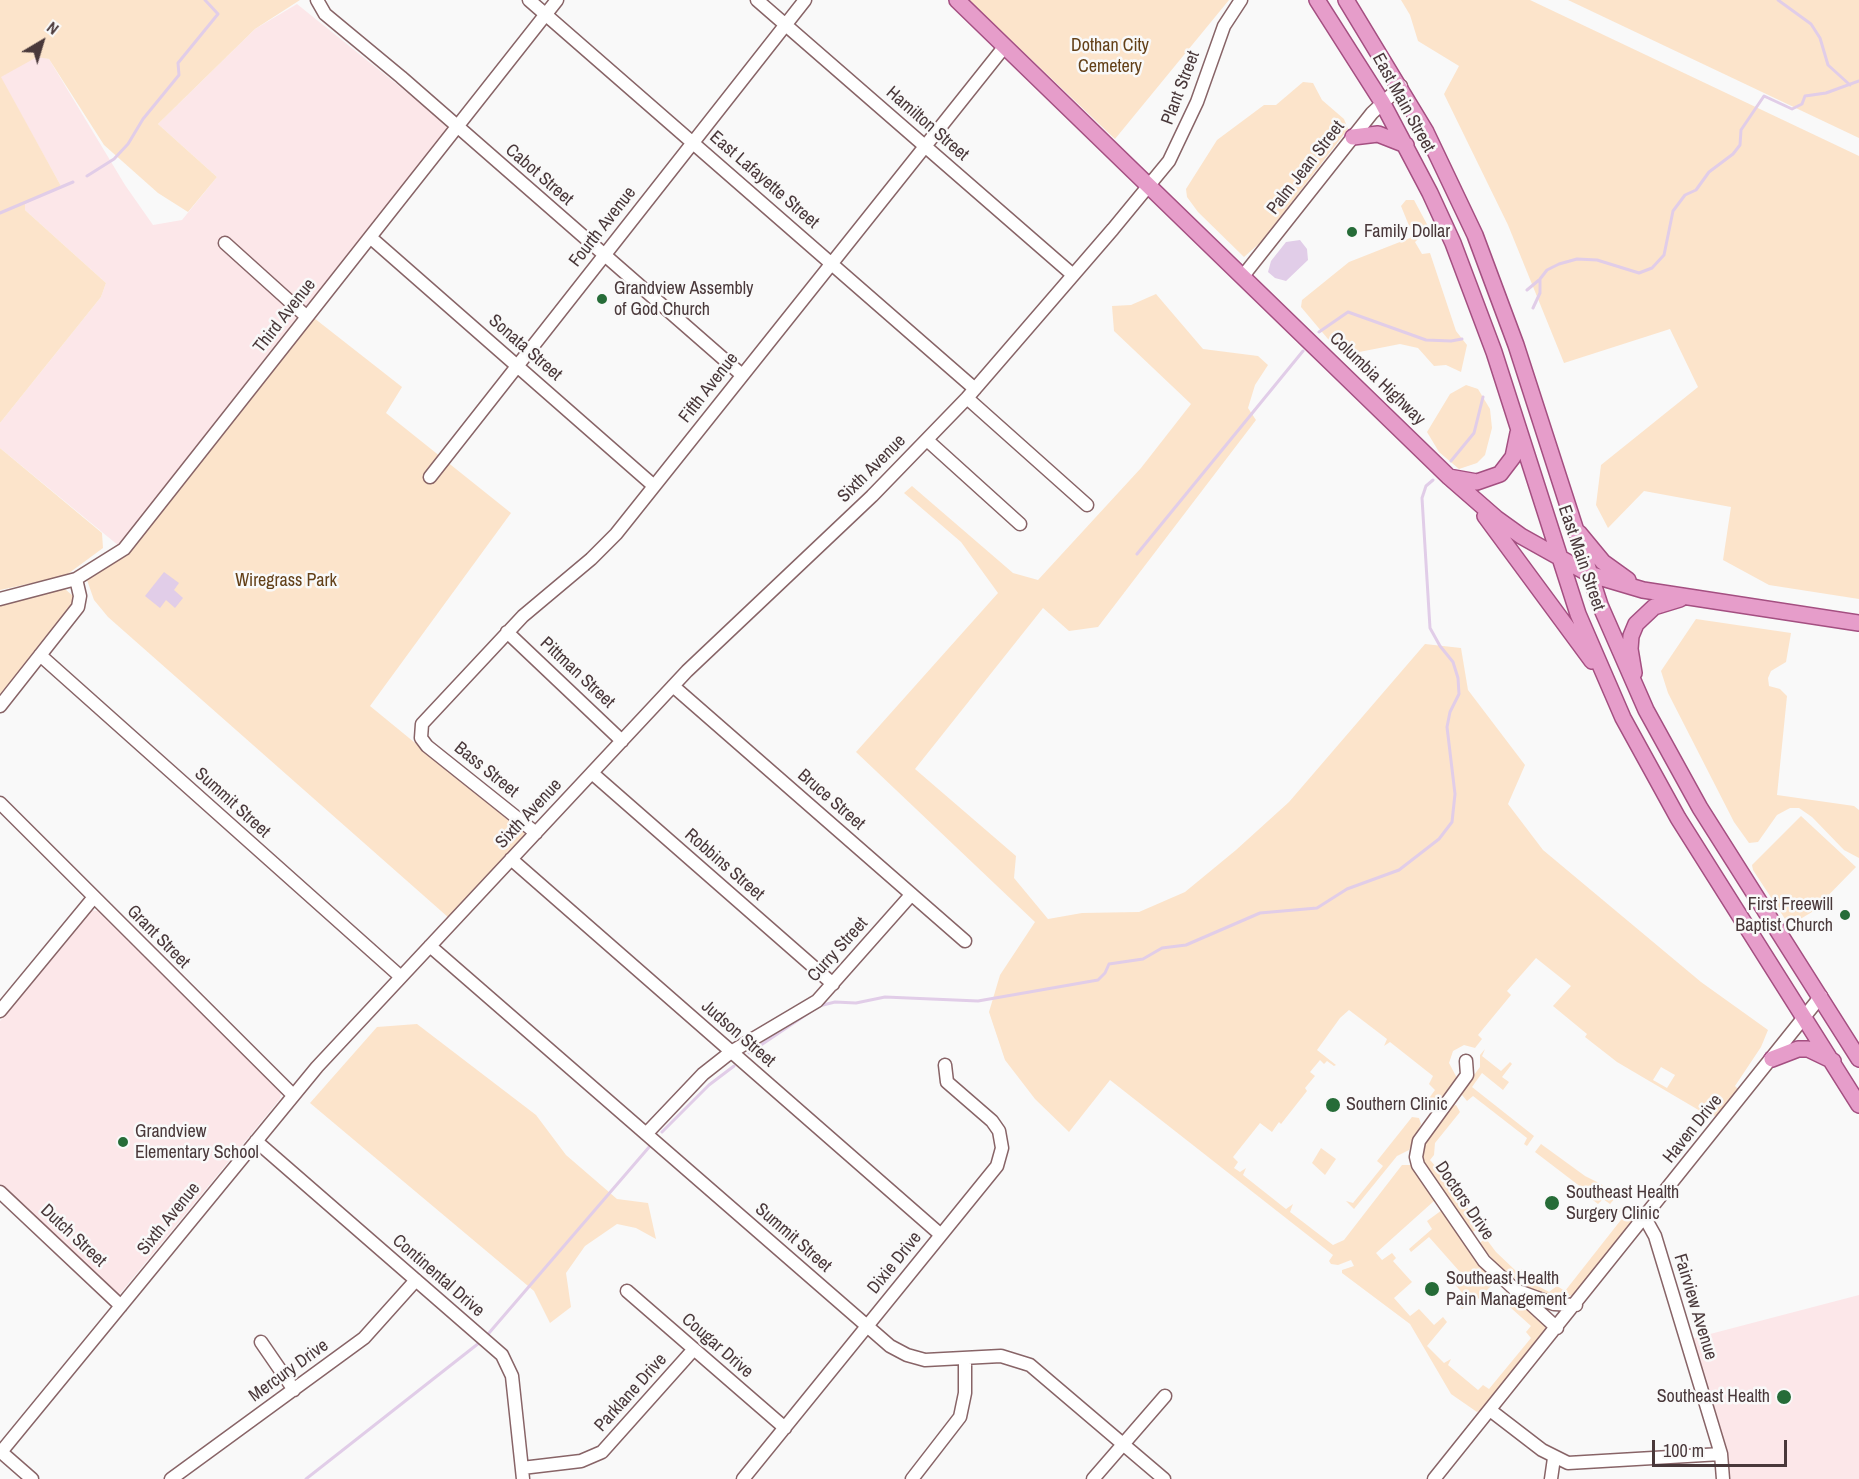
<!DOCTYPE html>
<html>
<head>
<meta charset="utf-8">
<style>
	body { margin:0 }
	#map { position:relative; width:1859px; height:1479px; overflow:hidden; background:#f9f9f9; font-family:"Archivo Narrow",sans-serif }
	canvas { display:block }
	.north { position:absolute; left:12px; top:12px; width:60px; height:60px; -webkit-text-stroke:4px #f9f9f9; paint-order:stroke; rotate:38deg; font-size:16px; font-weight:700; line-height:24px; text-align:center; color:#49383a }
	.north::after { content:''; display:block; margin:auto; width:21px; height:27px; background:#49383a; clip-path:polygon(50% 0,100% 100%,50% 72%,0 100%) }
	.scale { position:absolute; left:1652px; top:1440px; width:135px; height:27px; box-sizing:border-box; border:3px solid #49383a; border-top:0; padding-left:8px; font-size:18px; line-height:21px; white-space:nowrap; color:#49383a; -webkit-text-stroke:4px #f9f9f9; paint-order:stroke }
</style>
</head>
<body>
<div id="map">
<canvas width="1859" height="1479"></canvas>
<div class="north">N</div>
<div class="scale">100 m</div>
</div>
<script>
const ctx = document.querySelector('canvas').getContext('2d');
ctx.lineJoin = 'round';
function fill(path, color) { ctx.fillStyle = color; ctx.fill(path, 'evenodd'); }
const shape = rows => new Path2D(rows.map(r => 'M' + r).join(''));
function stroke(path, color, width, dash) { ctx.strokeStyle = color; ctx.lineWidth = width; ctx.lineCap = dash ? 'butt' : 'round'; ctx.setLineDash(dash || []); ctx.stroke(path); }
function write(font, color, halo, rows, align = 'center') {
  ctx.font = font + ' "Archivo Narrow",sans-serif'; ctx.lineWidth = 5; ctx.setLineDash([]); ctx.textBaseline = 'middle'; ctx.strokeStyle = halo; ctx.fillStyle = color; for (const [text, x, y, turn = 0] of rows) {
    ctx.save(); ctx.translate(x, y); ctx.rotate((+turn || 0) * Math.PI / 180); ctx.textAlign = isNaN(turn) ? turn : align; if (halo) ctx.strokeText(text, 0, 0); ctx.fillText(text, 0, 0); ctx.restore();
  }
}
const built = shape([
	[297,4,445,123,447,130,275,345,119,546,0,448,0,423,101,297,106,283,25,210,24,204,61,186,0,77,37,56,49,59,125,185,153,225,182,220,217,177,158,124,255,29],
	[90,910,98,911,281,1093,280,1099,119,1295,0,1184,0,1021],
	[1859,1295,1859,1479,1729,1479,1691,1339]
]);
const green = shape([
	[0,0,300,0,255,29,158,124,217,177,188,212,158,193,104,145,49,59,37,57,1,77,61,186,25,204,25,210,106,283,101,297,0,423],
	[969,0,1229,0,1115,139],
	[1401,0,1530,0,1859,156,1859,599,1769,585,1723,560,1731,507,1644,491,1608,528,1596,505,1601,465,1698,387,1670,329,1564,363,1508,225,1444,94,1459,66,1418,41,1410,15],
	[1568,0,1859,0,1859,138],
	[1303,82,1313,83,1322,100,1344,119,1348,129,1261,242,1244,257,1198,212,1187,197,1186,189,1217,140,1264,105,1276,105],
	[1406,200,1414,200,1429,228,1415,242,1422,254,1430,253,1456,331,1467,345,1461,372,1446,365,1434,366,1418,348,1400,344,1349,354,1328,339,1301,307,1302,300,1349,262,1410,238,1412,233,1401,206],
	[1156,294,1203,349,1258,356,1268,365,1255,385,1248,408,1256,420,1098,627,1069,631,1043,608,915,769,1016,856,1014,878,1048,919,1082,913,1139,912,1185,892,1236,850,1289,802,1425,644,1461,648,1468,690,1525,765,1508,804,1543,850,1701,982,1768,1030,1761,1047,1735,1086,1739,1090,1718,1116,1707,1115,1617,1062,1585,1037,1587,1034,1553,1006,1571,986,1536,958,1507,991,1511,995,1478,1035,1482,1039,1475,1048,1464,1045,1453,1051,1449,1063,1457,1078,1431,1111,1421,1107,1419,1101,1422,1098,1427,1101,1435,1090,1429,1084,1433,1076,1390,1042,1384,1046,1387,1039,1349,1010,1340,1018,1317,1050,1336,1065,1334,1066,1327,1061,1324,1064,1320,1060,1310,1072,1315,1076,1305,1088,1307,1091,1281,1124,1279,1122,1272,1132,1260,1123,1233,1157,1238,1162,1234,1168,1240,1172,1246,1168,1243,1175,1286,1209,1293,1204,1290,1212,1333,1245,1344,1240,1402,1165,1411,1165,1434,1197,1434,1201,1376,1253,1382,1260,1392,1253,1396,1258,1393,1261,1412,1282,1394,1298,1410,1316,1419,1309,1434,1325,1443,1317,1447,1322,1427,1346,1444,1363,1451,1359,1448,1365,1478,1390,1483,1385,1489,1389,1531,1338,1526,1332,1531,1326,1501,1299,1495,1303,1494,1300,1507,1291,1546,1324,1544,1333,1482,1409,1477,1412,1451,1394,1410,1324,1342,1273,1342,1270,1354,1266,1351,1260,1338,1265,1331,1264,1329,1261,1333,1255,1110,1080,1069,1132,1035,1099,1005,1060,989,1012,1000,975,1035,922,856,752,998,593,961,542,904,493,912,486,1013,573,1038,580,1141,468,1191,404,1114,331,1112,306,1131,305],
	[1661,1067,1675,1075,1667,1088,1653,1080],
	[314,318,402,387,386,413,511,513,370,706,525,833,524,837,449,918,108,617,94,600,87,580,131,550],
	[1466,385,1478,389,1490,409,1492,428,1485,455,1477,463,1459,469,1439,452,1427,432,1450,394],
	[0,448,102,533,103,548,65,576,0,590],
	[65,589,73,596,74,603,0,695,0,606],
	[1696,619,1791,633,1786,662,1771,671,1768,678,1769,686,1780,689,1787,696,1777,795,1854,806,1859,810,1859,858,1844,850,1812,817,1799,808,1790,808,1777,815,1758,842,1749,843,1734,822,1668,693,1661,671],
	[1801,816,1856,867,1812,912,1797,921,1787,922,1753,870,1752,865],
	[417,1024,536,1115,566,1155,617,1199,648,1203,656,1239,636,1228,617,1224,585,1246,566,1273,571,1307,550,1323,534,1291,310,1103,377,1027],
	[1485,1049,1482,1056,1501,1071,1510,1062,1512,1064,1502,1077,1509,1082,1503,1090,1482,1073,1472,1087,1534,1136,1527,1146,1524,1144,1527,1138,1473,1096,1467,1101,1462,1095,1462,1091,1480,1067,1480,1055],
	[1456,1105,1460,1112,1435,1143,1434,1155,1430,1160,1456,1190,1478,1224,1485,1221,1473,1232,1430,1175,1423,1158,1424,1144,1450,1106],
	[1412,1117,1419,1118,1421,1124,1409,1150,1397,1156,1354,1209,1346,1201,1353,1203,1383,1166,1377,1161],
	[1541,1144,1585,1176,1601,1184,1616,1197,1610,1204,1603,1199,1598,1204,1589,1197,1590,1194,1535,1152],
	[1321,1148,1336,1159,1325,1175,1312,1163],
	[1624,1204,1621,1209,1633,1221,1573,1295,1555,1300,1526,1288,1524,1284,1531,1275,1534,1277,1531,1282,1549,1292,1557,1286,1565,1291,1624,1216,1618,1211],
	[1442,1210,1475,1259,1495,1282,1473,1304,1470,1302,1462,1309,1458,1304,1466,1297,1451,1280,1460,1272,1429,1237,1411,1252,1409,1249,1432,1229,1427,1221],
	[1489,1234,1492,1235,1487,1240,1496,1252,1516,1271,1522,1269,1516,1278,1511,1279,1479,1244]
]);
const water = shape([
	[1300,240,1307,249,1308,260,1286,281,1275,278,1268,272,1271,261,1286,242],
	[164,572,179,583,174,590,183,598,175,608,166,600,160,608,145,596]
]);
const stream = shape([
	[1778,0,1811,24,1820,38,1828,65,1850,85],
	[87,176,114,159,128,144,143,119,179,75,178,63,218,14,205,0],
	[0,213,73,182],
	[1527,290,1539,280],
	[1533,308,1540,293,1540,279,1547,270,1559,264,1577,259,1597,260,1639,273,1652,268,1664,255,1673,211,1685,195,1696,190,1709,172,1733,154,1740,145,1741,130,1764,96,1792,109,1802,104,1805,96,1826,93,1859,81],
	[1319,332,1348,312,1426,340,1451,341,1462,339],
	[1451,461,1474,433,1483,397],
	[1137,554,1303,351],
	[749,1053,819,1006,835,1002,856,1003,885,997,978,1001,1098,980,1105,973,1109,964,1143,959,1162,948,1186,945,1260,913,1317,908,1347,889,1399,870,1439,839,1452,822,1455,794,1447,727,1450,712,1459,694,1458,678,1453,662,1440,646,1430,628,1422,498,1426,486,1433,480],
	[662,1132,709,1085,734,1066],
	[489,1333,650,1146],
	[306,1479,479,1343]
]);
const minor = shape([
	[317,0,325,14,401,77,742,375],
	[529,0,975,389],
	[757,0,1073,275],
	[370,237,654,486],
	[225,243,307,317],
	[1243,276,1372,113,1401,86],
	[967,398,1087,505],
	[927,440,1020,524],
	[430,477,805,0],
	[0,599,76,579,124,549,557,0],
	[507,632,622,741],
	[40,655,401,977],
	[673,686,965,941],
	[0,706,78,607,80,596,76,579],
	[592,773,833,984],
	[0,803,293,1095],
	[536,833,427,746,421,738,422,724,523,616,591,559,616,534,1005,46],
	[511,859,941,1235],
	[430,946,890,1346,907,1355,925,1360,1001,1356,1030,1365,1164,1479],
	[0,1011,94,897],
	[1466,1061,1467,1075,1419,1141,1416,1157,1418,1165,1484,1261,1557,1328],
	[646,1134,703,1074,731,1052,817,1001,911,895],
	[256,1141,502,1355,512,1376,523,1479],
	[0,1192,121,1306],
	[1645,1218,1655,1236,1721,1454,1723,1479],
	[627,1291,785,1428],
	[1521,1292,1554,1304,1576,1305],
	[261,1342,294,1390],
	[1490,1410,1542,1450,1568,1463,1721,1454],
	[0,1451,32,1479],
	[1,1452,317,1067,687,671,872,496,967,398,1113,229,1169,161,1197,102,1224,26,1241,0],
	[522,1468,581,1461,602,1452,694,1349],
	[171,1479,364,1338,416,1280],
	[743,1479,997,1166,1002,1148,999,1131,992,1121,947,1082,945,1065],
	[912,1479,960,1417,965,1393,965,1359],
	[1093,1479,1165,1396],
	[1434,1479,1821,996],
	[1551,1479,1554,1458]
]);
const major = shape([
	[957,0,1449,477,1496,518,1521,536,1589,574,1643,590,1859,623],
	[1317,0,1382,102,1430,193,1453,243,1494,352,1578,614,1623,718,1678,818,1859,1105],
	[1346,0,1426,132,1475,235,1516,345,1600,605,1646,710,1700,808,1859,1059],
	[1353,137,1378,134,1406,145],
	[1449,477,1477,482,1500,474,1513,457,1518,433],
	[1485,516,1592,661],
	[1579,533,1603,562,1628,580],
	[1634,673,1630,649,1631,636,1636,624,1654,607,1680,599],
	[1772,1059,1798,1049,1808,1049,1833,1061]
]);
const markers = [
	[1352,232,6,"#266c38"],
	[602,299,6,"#266c38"],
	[1845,915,6,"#266c38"],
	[1333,1105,8,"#266c38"],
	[123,1142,6,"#266c38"],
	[1552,1203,8,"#266c38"],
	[1432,1289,8,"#266c38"],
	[1784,1397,8,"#266c38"]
];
const parkNames = [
	["Dothan City",1110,46],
	["Cemetery",1110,67],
	["Wiregrass Park",286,581]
];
const streetNames = [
	["Plant Street",1181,88,-69],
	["East Main Street",1403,103,61],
	["Hamilton Street",927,124,41],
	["Palm Jean Street",1306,168,-52],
	["Cabot Street",539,175,41],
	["East Lafayette Street",764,180,41],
	["Fourth Avenue",603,227,-52],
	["Third Avenue",285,316,-52],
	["Sonata Street",525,348,41],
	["Columbia Highway",1377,379,44],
	["Fifth Avenue",709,388,-52],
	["Sixth Avenue",872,469,-45],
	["East Main Street",1581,558,71],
	["Pittman Street",577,673,43],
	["Bass Street",486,770,39],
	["Bruce Street",831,800,41],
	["Summit Street",232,803,42],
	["Sixth Avenue",529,814,-47],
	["Robbins Street",724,865,41],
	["Grant Street",158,937,45],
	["Curry Street",838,950,-48],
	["Judson Street",738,1034,41],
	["Haven Drive",1693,1129,-51],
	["Doctors Drive",1464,1201,56],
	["Sixth Avenue",169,1219,-51],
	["Dutch Street",73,1236,43],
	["Summit Street",793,1238,41],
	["Dixie Drive",895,1263,-51],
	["Continental Drive",438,1276,41],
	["Fairview Avenue",1695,1307,73],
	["Cougar Drive",717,1346,41],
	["Mercury Drive",289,1371,-36],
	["Parklane Drive",631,1393,-48]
];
const poiNames = [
	["Family Dollar",1364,232],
	["Grandview Assembly",614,289],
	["of God Church",614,310],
	["First Freewill",1833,905,"right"],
	["Baptist Church",1833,926,"right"],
	["Southern Clinic",1346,1105],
	["Grandview",135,1132],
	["Elementary School",135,1153],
	["Southeast Health",1566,1193],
	["Surgery Clinic",1566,1214],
	["Southeast Health",1446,1279],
	["Pain Management",1446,1300],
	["Southeast Health",1770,1397,"right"]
];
fill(built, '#fce7e9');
fill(green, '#fce4cb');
fill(water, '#e1cde8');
stroke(stream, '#e1cde8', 3);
stroke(minor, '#886467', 15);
stroke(major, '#a44f81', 18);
stroke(minor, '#fff', 12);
stroke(major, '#e69dca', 15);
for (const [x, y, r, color] of markers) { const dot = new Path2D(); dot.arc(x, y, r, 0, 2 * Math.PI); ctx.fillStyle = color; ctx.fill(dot); stroke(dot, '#f9f9f9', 2); }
write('18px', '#634018', '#f9f9f9', parkNames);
write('18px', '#49383a', '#f9f9f9', streetNames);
write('18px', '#49383a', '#f9f9f9', poiNames, 'left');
</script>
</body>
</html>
